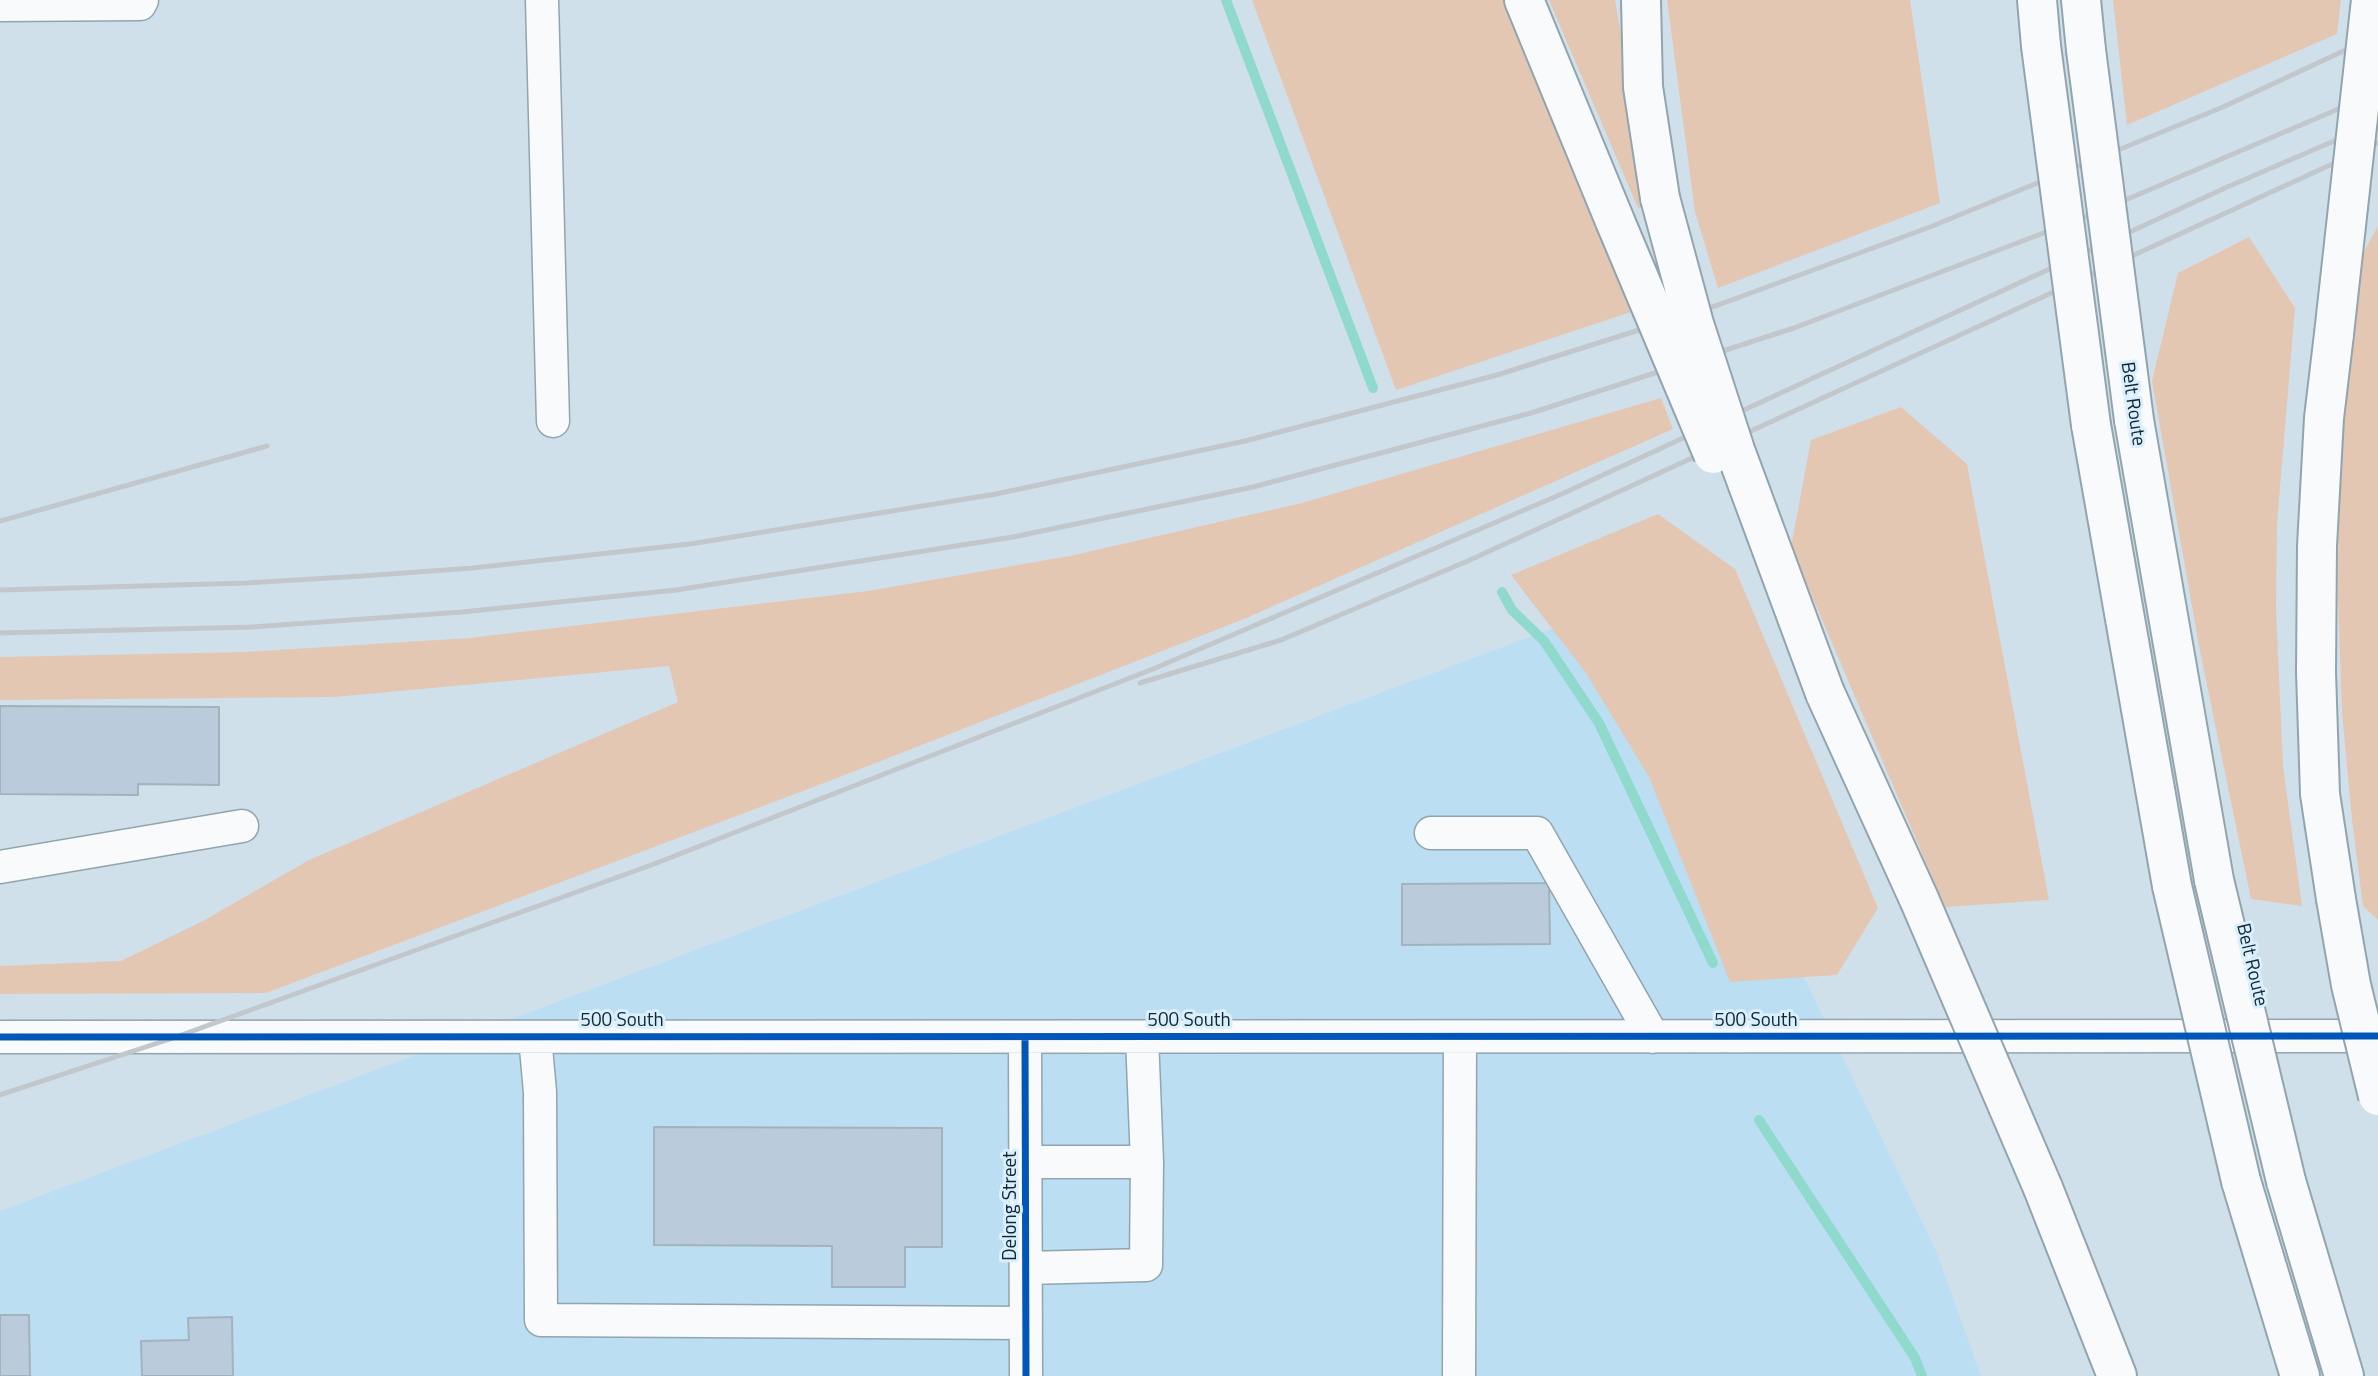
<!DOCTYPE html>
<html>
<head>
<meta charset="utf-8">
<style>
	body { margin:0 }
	canvas { display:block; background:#cfe0eb }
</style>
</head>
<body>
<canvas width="2378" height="1376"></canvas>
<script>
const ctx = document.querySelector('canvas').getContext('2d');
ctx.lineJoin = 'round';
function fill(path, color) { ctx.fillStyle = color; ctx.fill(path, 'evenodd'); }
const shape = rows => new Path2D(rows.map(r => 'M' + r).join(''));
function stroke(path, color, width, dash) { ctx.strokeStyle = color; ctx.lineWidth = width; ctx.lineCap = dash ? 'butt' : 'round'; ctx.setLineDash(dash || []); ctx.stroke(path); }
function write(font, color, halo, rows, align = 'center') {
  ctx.font = font + ' "Titillium Web",sans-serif'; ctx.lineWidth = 6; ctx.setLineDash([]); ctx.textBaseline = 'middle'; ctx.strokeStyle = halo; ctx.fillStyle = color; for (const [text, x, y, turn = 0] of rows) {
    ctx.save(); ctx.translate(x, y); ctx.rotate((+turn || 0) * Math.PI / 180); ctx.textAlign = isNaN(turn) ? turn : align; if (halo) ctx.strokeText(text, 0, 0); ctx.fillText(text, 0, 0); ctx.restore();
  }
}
const built = shape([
	[1623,602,1937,1253,1981,1376,0,1376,0,1211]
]);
const green = shape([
	[1252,0,1506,0,1640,309,1396,390],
	[1549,0,1615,0,1651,203,1638,208],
	[1667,0,1910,0,1940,203,1718,288,1695,212],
	[2113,0,2341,0,2337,34,2127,125],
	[2378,226,2378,920,2363,906,2352,820,2342,713,2338,596,2339,472,2350,352,2360,259],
	[2249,237,2295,308,2277,523,2276,609,2283,766,2302,906,2251,899,2200,651,2152,381,2178,273],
	[1661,398,1673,429,1244,619,832,780,266,993,0,994,0,966,121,961,203,921,309,860,678,702,669,666,335,697,0,700,0,657,246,652,470,638,868,591,1070,556,1302,503],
	[1901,407,1967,464,2049,900,1945,907,1791,547,1811,440],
	[1658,514,1735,569,1878,908,1837,975,1730,982,1649,777,1586,673,1511,575]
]);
const stream = shape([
	[1226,0,1373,388],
	[1502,592,1512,610,1544,641,1599,723,1713,963],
	[1759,1120,1915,1358,1922,1376]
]);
const building = shape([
	[0,706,219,707,219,785,138,784,138,795,0,794,0,706],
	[1549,883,1550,944,1402,945,1402,884,1549,883],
	[654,1127,942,1128,942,1247,905,1247,905,1287,832,1287,832,1246,654,1245,654,1127],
	[0,1315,29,1315,30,1376,0,1376,0,1315],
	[232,1317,233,1376,142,1376,141,1341,189,1340,188,1318,232,1317]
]);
const minor = shape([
	[542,0,553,421],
	[0,5,140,4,142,0],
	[1431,833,1537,833,1653,1037],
	[0,867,242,826],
	[0,1037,2378,1036],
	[535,1037,540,1092,541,1320,1026,1323],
	[1025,1037,1026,1376],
	[1028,1162,1147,1162],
	[1026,1268,1146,1265,1147,1162,1142,1037],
	[1459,1376,1460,1037]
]);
const highway = shape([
	[1524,0,1615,221],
	[1641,0,1643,87,1660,198],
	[2037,0,2041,46],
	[2081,0,2086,50],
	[2334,334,2324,418,2317,546,2316,672,2320,794,2336,899],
	[2134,420,2214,880],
	[2091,425,2172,886],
	[1825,693,1919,899],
	[2241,1181,2300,1376],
	[2286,1181,2344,1376],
	[2043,1188,2117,1376]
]);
const rail = shape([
	[0,521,267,446],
	[0,590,246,583,362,576,473,568,690,544,996,494,1245,441,1497,375,1718,305,1930,227,2223,107,2378,35],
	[0,633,252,627,462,612,676,590,1013,537,1253,487,1531,413,1794,328,2088,216,2378,92],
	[1140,683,1281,640,1470,560,2378,143],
	[0,1095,176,1037,654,864,1153,669,1564,493,2225,188,2378,122]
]);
const highwayBridge = shape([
	[2041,46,2091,425],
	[2086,50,2134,420],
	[1660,198,1694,324,1735,450,1825,693],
	[1615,221,1713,454],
	[2334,334,2371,0],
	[2214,880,2286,1181],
	[2172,886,2241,1181],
	[1919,899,2043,1188],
	[2336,899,2351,985,2378,1096]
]);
const cycleway = shape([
	[0,1037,2378,1036],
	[1025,1037,1026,1376]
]);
const streetNames = [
	["Belt Route",2132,404,82],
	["Belt Route",2251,965,77],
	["500 South",622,1021],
	["500 South",1189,1021],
	["500 South",1756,1021],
	["Delong Street",1011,1206,-90]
];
fill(built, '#bbdef3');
fill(green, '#e3c7b3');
stroke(stream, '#8fdacc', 10);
fill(building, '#bacbdc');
stroke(building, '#a4b2be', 2);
stroke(minor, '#92a4ae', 35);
stroke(highway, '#92a4ae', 42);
stroke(minor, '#f8fafc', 32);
stroke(highway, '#f8fafc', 38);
stroke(rail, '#c2c7cb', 5);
stroke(highwayBridge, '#92a4ae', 42, []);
stroke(highwayBridge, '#f8fafc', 38);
stroke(cycleway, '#0057b8', 7);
write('19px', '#112733', '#d9effc', streetNames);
</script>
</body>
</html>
